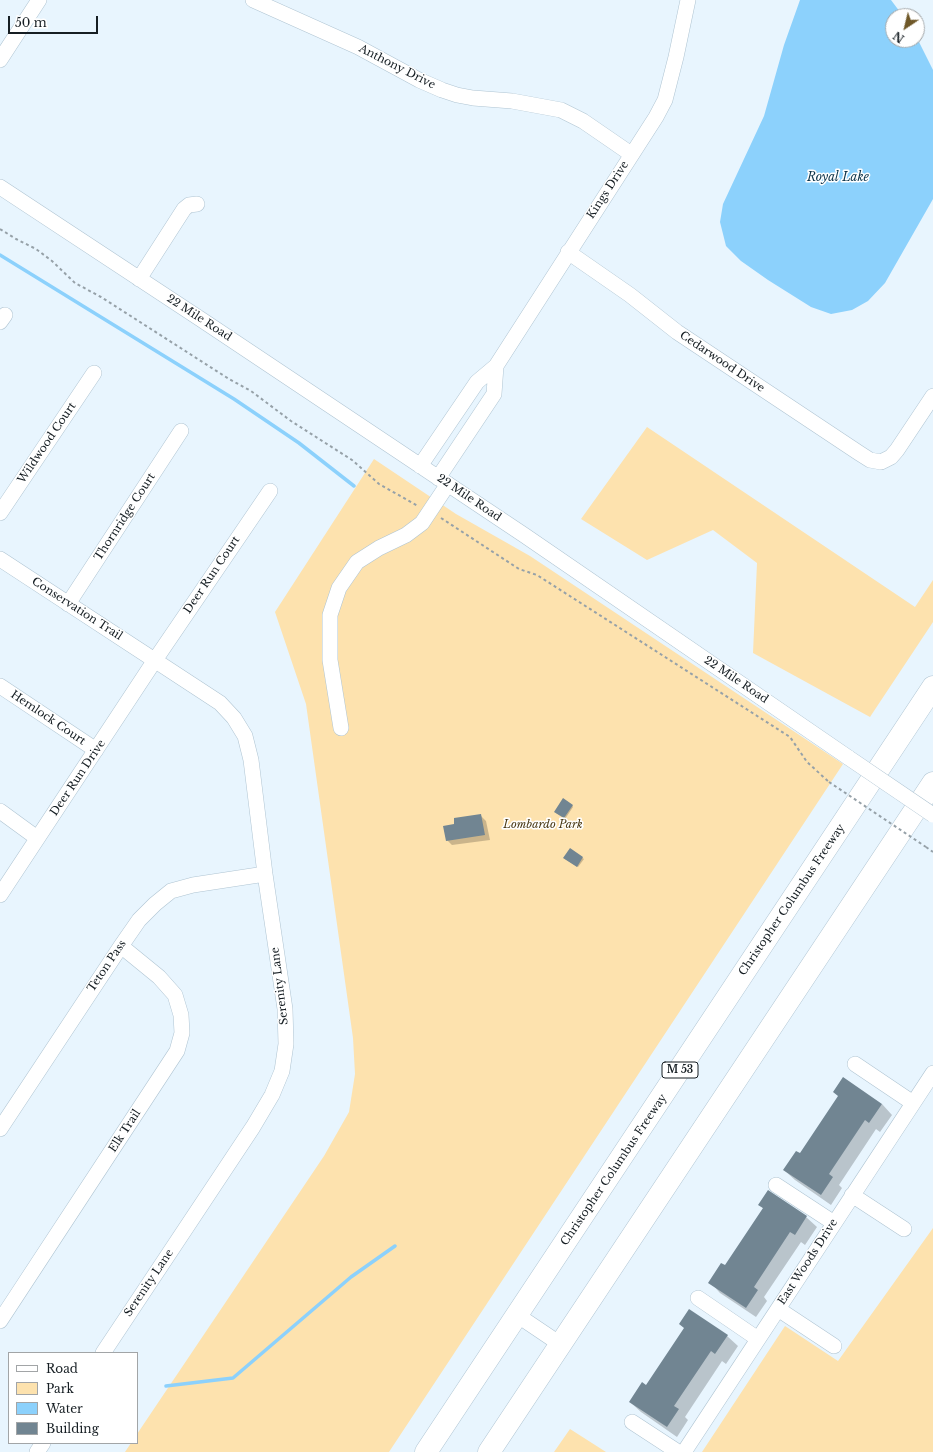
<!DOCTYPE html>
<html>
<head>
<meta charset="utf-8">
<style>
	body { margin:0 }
	#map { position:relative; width:933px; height:1452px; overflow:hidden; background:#e8f5fe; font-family:"Libre Baskerville",serif }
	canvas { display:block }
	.legend { position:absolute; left:8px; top:1352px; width:130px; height:92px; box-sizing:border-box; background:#fff; border:1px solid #a2a5a7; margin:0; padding:5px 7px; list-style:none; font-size:12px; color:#161e23 }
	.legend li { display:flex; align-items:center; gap:8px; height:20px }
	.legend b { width:20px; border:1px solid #a2a5a7 }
	.north { position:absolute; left:885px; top:8px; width:40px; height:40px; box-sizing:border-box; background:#fff; border:1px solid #a2a5a7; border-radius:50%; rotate:215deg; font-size:11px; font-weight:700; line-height:16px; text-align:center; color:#161e23 }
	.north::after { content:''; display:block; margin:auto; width:14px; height:18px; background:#6f5828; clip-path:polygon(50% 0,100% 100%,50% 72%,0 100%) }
	.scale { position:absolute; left:8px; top:16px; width:90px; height:18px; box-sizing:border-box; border:2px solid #161e23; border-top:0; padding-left:5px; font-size:12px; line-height:14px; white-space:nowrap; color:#161e23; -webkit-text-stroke:3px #fff; paint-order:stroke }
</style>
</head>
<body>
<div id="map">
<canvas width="933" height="1452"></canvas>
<ul class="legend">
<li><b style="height:5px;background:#fff"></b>Road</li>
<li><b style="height:11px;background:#fde2ae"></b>Park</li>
<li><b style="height:11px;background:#8cd1fc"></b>Water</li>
<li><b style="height:11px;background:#718592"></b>Building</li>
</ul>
<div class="north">N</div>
<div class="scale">50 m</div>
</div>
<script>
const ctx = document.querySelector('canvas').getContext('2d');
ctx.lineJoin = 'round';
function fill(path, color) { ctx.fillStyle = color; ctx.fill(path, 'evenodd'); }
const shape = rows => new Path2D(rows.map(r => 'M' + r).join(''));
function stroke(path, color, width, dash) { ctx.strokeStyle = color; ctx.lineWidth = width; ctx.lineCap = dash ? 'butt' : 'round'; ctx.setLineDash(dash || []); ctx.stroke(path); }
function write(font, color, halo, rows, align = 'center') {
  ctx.font = font + ' "Libre Baskerville",serif'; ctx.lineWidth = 3; ctx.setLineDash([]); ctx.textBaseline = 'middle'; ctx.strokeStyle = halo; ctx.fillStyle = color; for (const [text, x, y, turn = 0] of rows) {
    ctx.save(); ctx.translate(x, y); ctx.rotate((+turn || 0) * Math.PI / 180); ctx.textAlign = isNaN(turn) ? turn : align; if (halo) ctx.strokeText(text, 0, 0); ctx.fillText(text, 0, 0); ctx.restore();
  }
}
const green = shape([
	[647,427,915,607,933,580,933,622,870,717,753,653,757,563,713,530,647,560,581,519],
	[374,459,456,514,530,556,843,764,389,1452,125,1452,131,1443,137,1443,137,1434,324,1156,349,1112,355,1074,353,1038,306,704,275,612],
	[933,1228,933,1452,702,1452,785,1326,838,1361],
	[570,1429,606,1452,554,1452]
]);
const water = shape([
	[800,0,891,0,903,16,893,16,893,40,917,40,917,38,933,70,933,199,885,283,868,301,852,310,831,314,811,307,768,280,741,261,726,246,720,222,723,204,764,116,784,45]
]);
const shadow = shape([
	[572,805,573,807,565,819,556,813],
	[481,816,486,821,490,840,452,845,447,840],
	[570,849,584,859,578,867,565,859],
	[882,1104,892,1115,880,1132,876,1129,839,1185,842,1188,831,1205,795,1180,784,1170],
	[768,1191,806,1217,817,1227,805,1245,801,1242,764,1297,767,1301,756,1317,720,1293,710,1282,726,1267,764,1209,759,1205],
	[689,1310,727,1336,738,1346,726,1364,722,1361,685,1417,688,1420,677,1437,641,1412,630,1402,646,1386,685,1328]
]);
const stream = shape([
	[0,255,234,399,299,443,354,486],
	[166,1386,233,1378,351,1277,395,1246]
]);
const building = shape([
	[563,798,573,805,564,818,554,812],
	[481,814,485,835,446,841,443,826,454,824,454,818],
	[570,848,583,857,577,867,563,858],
	[843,1077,882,1104,869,1123,865,1120,829,1174,833,1177,821,1195,783,1170,796,1151,800,1153,838,1096,833,1092],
	[768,1190,807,1216,795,1235,790,1232,754,1287,758,1290,746,1308,708,1283,721,1263,725,1265,763,1208,758,1205],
	[689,1309,728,1335,715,1354,711,1351,674,1406,679,1409,667,1427,629,1402,642,1382,646,1385,684,1328,679,1324]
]);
const path = shape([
	[0,229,16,239,36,249,52,261,75,283,101,297,229,379,251,391,291,421,352,460,379,484,418,506],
	[441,518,519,569,537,575,790,737,807,762,829,782],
	[926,847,933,852]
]);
const minor = shape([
	[253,0,358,47,419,80,442,90,457,95,473,98,512,101,561,110,583,121,631,154],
	[0,60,39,0],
	[0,187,202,320,524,535,849,758],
	[568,252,630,295,677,332,859,453,870,460,881,462,891,457,897,450,933,396],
	[139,279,184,209,189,205,197,204],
	[0,322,5,315],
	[496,366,656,117,665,100,676,57,688,0],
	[420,466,477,382,496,366,494,394,438,478],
	[0,513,94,373],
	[0,559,220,703,234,718,245,736,251,760,265,874,285,1009,286,1044,282,1071,272,1095,253,1127,103,1353],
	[68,604,181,431],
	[0,686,96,750],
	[341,728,330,660,330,615,339,588,357,562,379,548,406,535,422,523,448,484],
	[0,811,37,838],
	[0,895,155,660,270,491],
	[855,1064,913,1103],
	[0,1129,121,946,139,920,155,904,171,891,193,885,265,874],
	[776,1185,834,1223],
	[852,1195,904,1229],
	[698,1298,758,1339],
	[778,1309,834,1346],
	[517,1315,560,1344],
	[0,1321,177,1051,182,1033,181,1015,175,995,159,977,121,946],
	[632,1422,678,1452],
	[37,1452,43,1443],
	[684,1452,933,1073]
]);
const highway = shape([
	[426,1452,933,687],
	[489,1452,933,783]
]);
const pathBridge = shape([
	[829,782,926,847]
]);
const minorBridge = shape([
	[849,758,933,815]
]);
const shields = [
	[680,1070,36]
];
const shieldNames = [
	["M 53",680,1070]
];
const streetNames = [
	["Anthony Drive",397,67,27],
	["Kings Drive",608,190,-57],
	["22 Mile Road",199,318,33],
	["Cedarwood Drive",722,362,34],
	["Wildwood Court",47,443,-56],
	["22 Mile Road",469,498,34],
	["Thornridge Court",125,517,-57],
	["Deer Run Court",212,575,-56],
	["Conservation Trail",77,609,33],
	["22 Mile Road",736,680,34],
	["Hemlock Court",48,718,34],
	["Deer Run Drive",78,778,-56],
	["Christopher Columbus Freeway",792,900,-56],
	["Teton Pass",107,966,-56],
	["Serenity Lane",280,986,-97],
	["Elk Trail",125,1131,-57],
	["Christopher Columbus Freeway",614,1170,-56],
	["East Woods Drive",808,1262,-57],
	["Serenity Lane",149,1283,-56]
];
const parkNames = [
	["Lombardo Park",543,825]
];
const waterNames = [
	["Royal Lake",838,178]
];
fill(green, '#fde2ae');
fill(water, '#8cd1fc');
fill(shadow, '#0003');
stroke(stream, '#8cd1fc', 3.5);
fill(building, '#718592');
stroke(minor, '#afc4d2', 16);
stroke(highway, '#afc4d2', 23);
stroke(path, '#96a1a8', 2, [3, 3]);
stroke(minor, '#fff', 15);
stroke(highway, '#fff', 22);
stroke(minorBridge, '#afc4d2', 16, []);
stroke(pathBridge, '#96a1a8', 2, [3, 3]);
stroke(minorBridge, '#fff', 15);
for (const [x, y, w] of shields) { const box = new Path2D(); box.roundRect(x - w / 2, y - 8, w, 16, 3); ctx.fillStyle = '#fff'; ctx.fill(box); stroke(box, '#161e23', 1); }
write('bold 10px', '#161e23', null, shieldNames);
write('11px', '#161e23', '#fff', streetNames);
write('italic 11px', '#483712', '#fff', parkNames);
write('italic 12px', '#0e354b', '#fff', waterNames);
</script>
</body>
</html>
